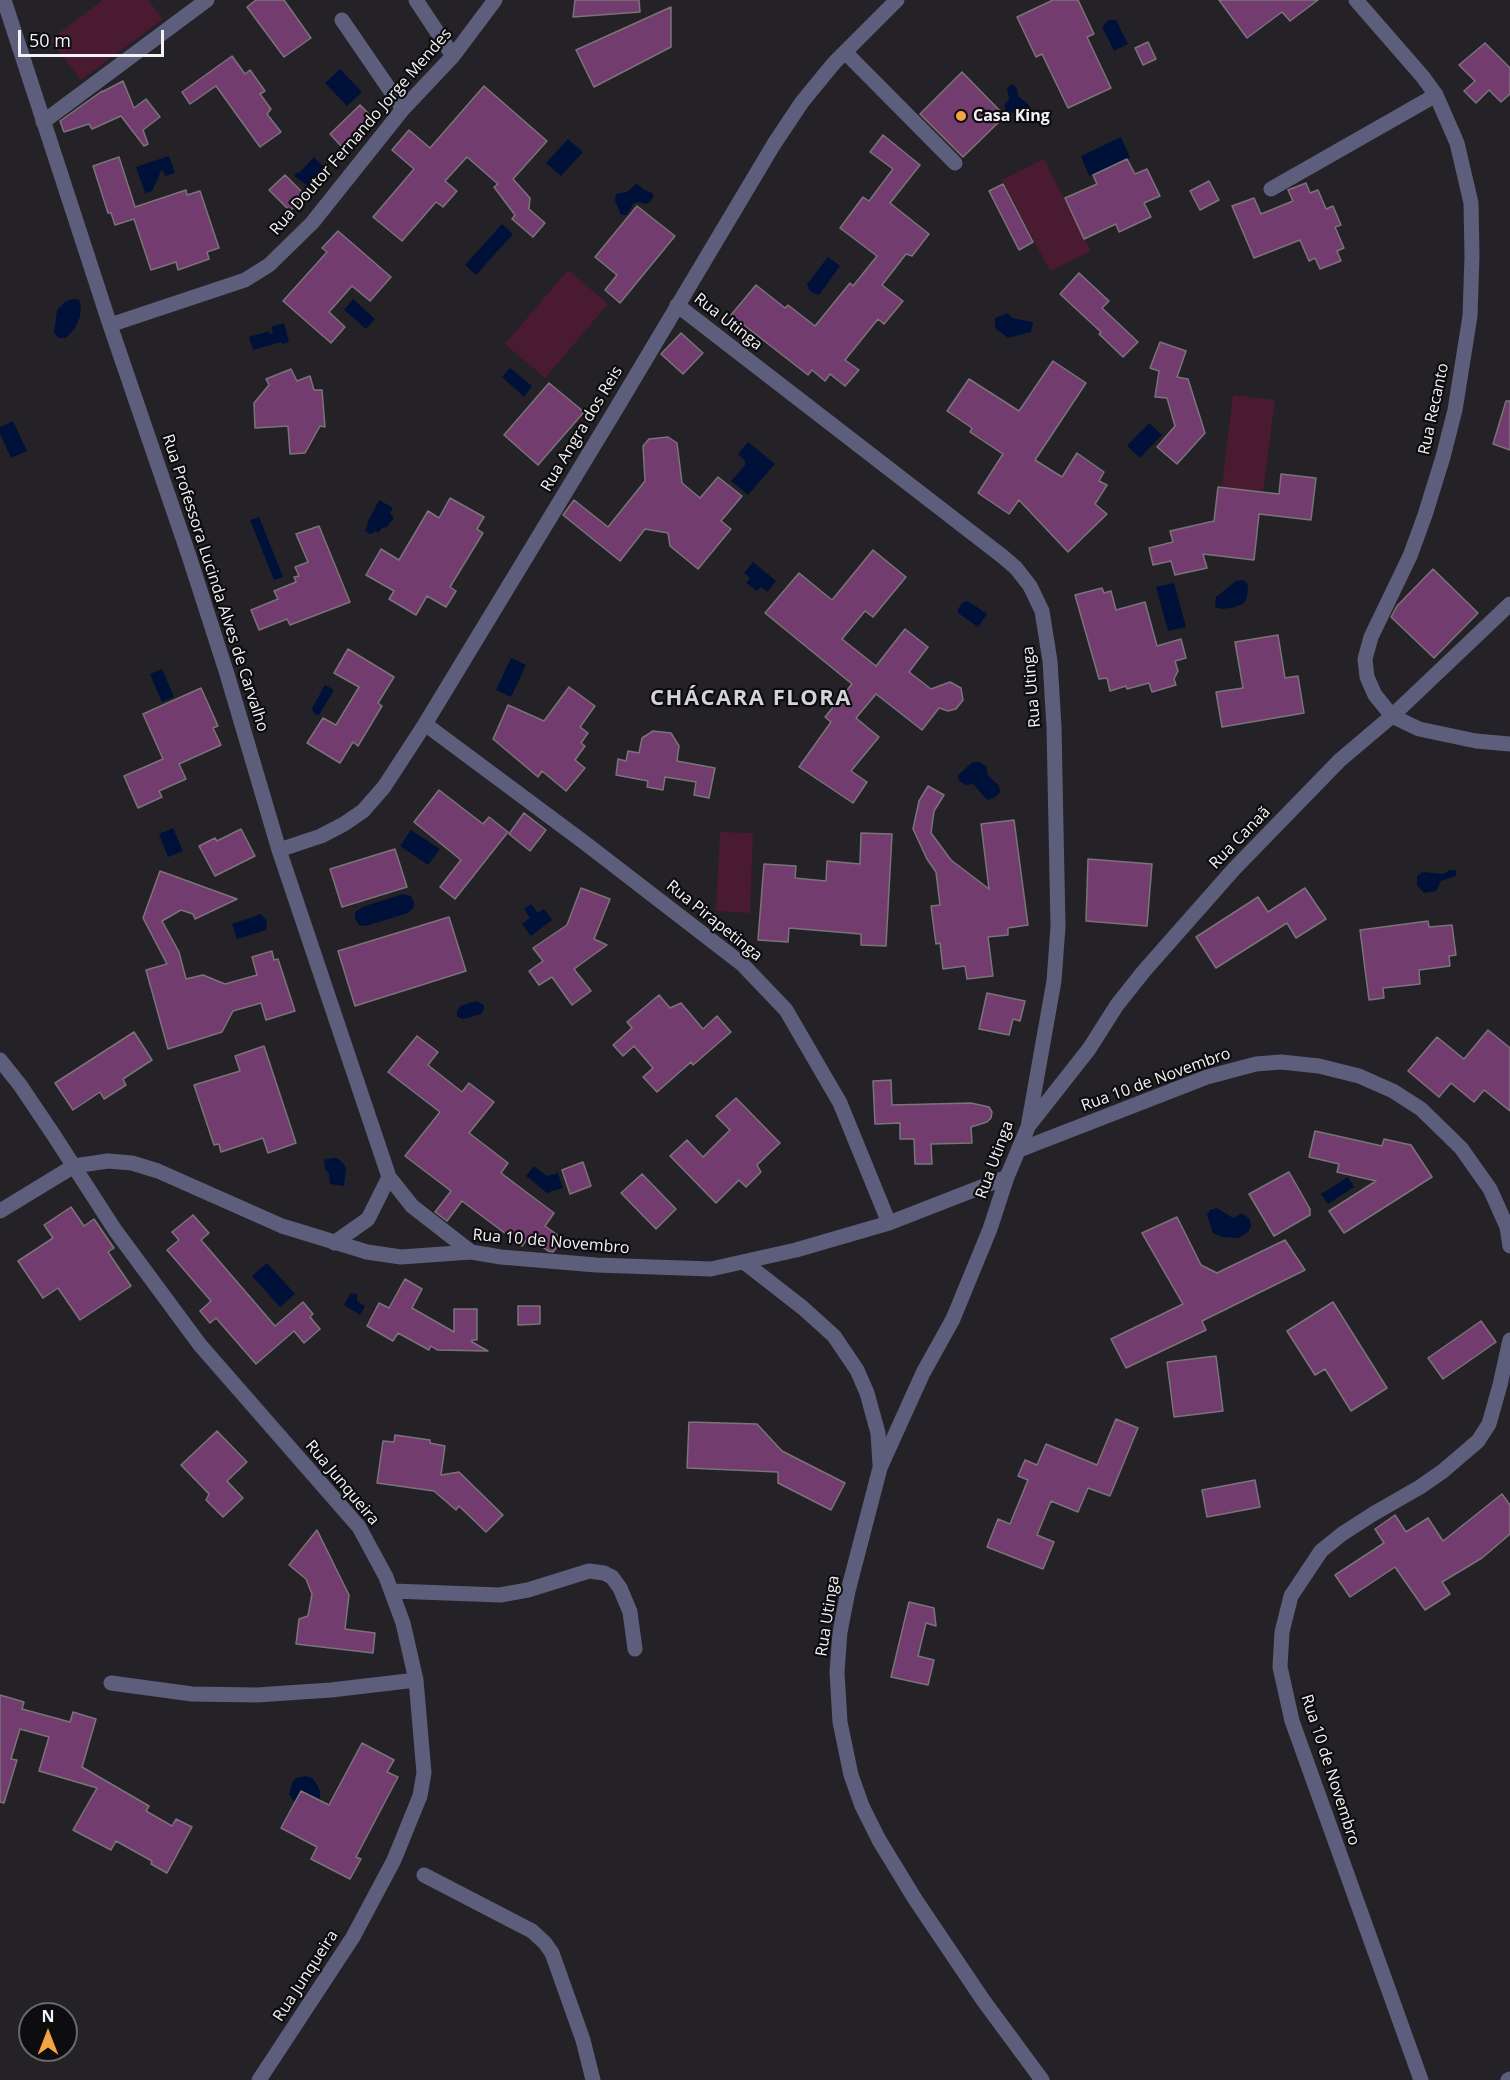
<!DOCTYPE html>
<html>
<head>
<meta charset="utf-8">
<style>
	body { margin:0 }
	#map { position:relative; width:1510px; height:2080px; overflow:hidden; background:#242227; font-family:"Open Sans",sans-serif }
	canvas { display:block }
	.north { position:absolute; left:18px; top:2002px; width:60px; height:60px; box-sizing:border-box; background:#0d0c0e; border:2px solid #69686b; border-radius:50%; rotate:0deg; font-size:16px; font-weight:700; line-height:24px; text-align:center; color:#f3f2f6 }
	.north::after { content:''; display:block; margin:auto; width:21px; height:27px; background:#f6a246; clip-path:polygon(50% 0,100% 100%,50% 72%,0 100%) }
	.scale { position:absolute; left:18px; top:30px; width:146px; height:27px; box-sizing:border-box; border:3px solid #f3f2f6; border-top:0; padding-left:8px; font-size:18px; line-height:21px; white-space:nowrap; color:#f3f2f6; -webkit-text-stroke:4px #0d0c0e; paint-order:stroke }
</style>
</head>
<body>
<div id="map">
<canvas width="1510" height="2080"></canvas>
<div class="north">N</div>
<div class="scale">50 m</div>
</div>
<script>
const ctx = document.querySelector('canvas').getContext('2d');
ctx.lineJoin = 'round';
function fill(path, color) { ctx.fillStyle = color; ctx.fill(path, 'evenodd'); }
const shape = rows => new Path2D(rows.map(r => 'M' + r).join(''));
function stroke(path, color, width, dash) { ctx.strokeStyle = color; ctx.lineWidth = width; ctx.lineCap = dash ? 'butt' : 'round'; ctx.setLineDash(dash || []); ctx.stroke(path); }
function write(font, color, halo, rows, align = 'center') {
  ctx.font = font + ' "Open Sans",sans-serif'; ctx.lineWidth = 4.5; ctx.setLineDash([]); ctx.textBaseline = 'middle'; ctx.strokeStyle = halo; ctx.fillStyle = color; for (const [text, x, y, turn = 0] of rows) {
    ctx.save(); ctx.translate(x, y); ctx.rotate((+turn || 0) * Math.PI / 180); ctx.textAlign = isNaN(turn) ? turn : align; if (halo) ctx.strokeText(text, 0, 0); ctx.fillText(text, 0, 0); ctx.restore();
  }
}
const green = shape([
	[103,0,148,0,163,19,81,80,50,40],
	[1044,159,1091,251,1050,271,1002,180],
	[568,270,608,304,545,378,505,344],
	[1233,395,1275,400,1263,492,1222,486],
	[720,832,753,833,750,913,716,911]
]);
const water = shape([
	[1108,20,1116,20,1128,44,1114,51,1102,27],
	[340,69,362,92,347,106,325,83],
	[1013,84,1017,89,1018,96,1029,105,1030,108,1028,113,1016,114,1006,110,1004,106,1009,99,1007,88],
	[1121,137,1130,158,1089,176,1081,156],
	[568,139,583,152,561,176,546,163],
	[169,156,175,173,165,176,162,169,152,191,145,193,136,167],
	[314,157,325,168,308,186,294,176,298,172,299,173],
	[637,183,643,189,652,193,654,196,650,202,645,204,639,202,633,204,627,215,621,215,615,201,616,194,627,192],
	[502,224,513,234,476,275,465,265],
	[828,257,840,266,819,295,813,293,809,290,807,284],
	[73,299,79,300,81,306,80,317,75,328,66,338,59,338,54,333,57,310,65,302],
	[353,299,375,319,366,329,344,310],
	[1008,313,1012,318,1033,322,1031,332,1008,338,995,328,995,318],
	[284,323,289,342,282,344,281,342,253,350,249,337,269,331,270,334,273,333,271,327],
	[510,368,532,386,524,397,502,377],
	[13,421,27,451,11,458,0,434,0,427],
	[1149,423,1162,435,1140,458,1127,446],
	[748,442,775,464,748,495,731,481,745,465,745,461,738,454],
	[379,500,393,508,390,513,394,518,387,527,382,528,378,533,376,531,371,534,368,533,365,530,368,524,367,523],
	[259,517,283,577,274,580,250,520],
	[753,562,776,581,767,592,761,587,757,591,746,583,750,578,744,573],
	[1243,580,1247,583,1248,587,1247,597,1243,604,1231,608,1221,609,1215,607,1216,597,1236,581],
	[1174,583,1186,627,1168,631,1156,587],
	[968,601,987,614,978,627,958,613,958,609,963,602],
	[511,658,526,665,511,697,496,690],
	[162,669,174,697,162,702,150,674],
	[325,685,334,690,319,715,314,714,312,708],
	[973,762,979,762,986,766,988,775,999,786,1000,792,994,798,987,800,973,784,966,785,959,781,958,775],
	[173,828,183,851,168,857,159,834],
	[411,830,440,849,428,865,400,846],
	[1450,870,1456,870,1456,876,1441,881,1436,891,1424,893,1417,885,1417,876,1423,872,1443,874],
	[403,894,411,896,414,902,414,907,408,913,366,926,359,925,355,918,355,912,365,906],
	[531,904,538,913,544,909,552,920,531,936,522,924,530,918,524,909],
	[261,914,267,921,266,930,237,939,232,924],
	[476,1001,484,1005,484,1009,481,1014,463,1019,457,1017,457,1012,460,1006],
	[332,1158,337,1158,343,1163,346,1168,344,1186,330,1184,329,1174,325,1169,324,1160],
	[534,1166,547,1176,558,1173,563,1188,547,1193,526,1176],
	[1348,1177,1354,1187,1328,1204,1321,1194],
	[1217,1208,1233,1218,1241,1214,1245,1215,1250,1220,1251,1226,1249,1231,1239,1238,1223,1237,1213,1233,1207,1215,1210,1210],
	[267,1263,295,1294,280,1307,252,1276],
	[351,1293,357,1294,357,1301,365,1306,360,1315,344,1305],
	[305,1776,312,1778,316,1783,320,1791,320,1801,301,1791,295,1803,289,1794,293,1781,296,1778]
]);
const building = shape([
	[256,0,284,0,311,38,284,57,247,7,256,0],
	[575,0,639,0,640,12,573,17,575,0],
	[1053,0,1078,0,1094,34,1087,37,1111,88,1068,108,1042,54,1036,57,1017,17,1053,0],
	[1219,0,1318,0,1290,21,1282,12,1247,38,1219,0],
	[671,7,671,47,594,87,576,50,671,7],
	[1148,42,1156,59,1143,65,1135,48,1148,42],
	[1485,43,1510,68,1510,94,1501,102,1489,90,1476,103,1464,91,1475,81,1459,65,1485,43],
	[232,56,245,74,250,70,265,91,260,94,271,109,267,114,281,132,260,147,216,86,190,104,182,92,232,56],
	[962,72,1005,116,963,157,920,114,962,72],
	[123,81,134,108,146,99,160,117,143,130,148,144,144,146,121,116,92,129,89,124,64,132,60,121,102,91,102,92,123,81],
	[484,86,547,141,513,179,530,198,529,209,545,223,533,237,512,219,515,215,494,187,498,184,467,157,445,181,457,191,443,207,436,202,402,241,373,217,414,169,392,150,409,130,430,148,484,86],
	[360,105,372,117,342,147,330,134,360,105],
	[883,135,920,165,890,203,929,234,912,256,906,254,882,285,903,301,884,324,878,319,845,360,859,370,845,386,830,374,825,381,812,370,808,375,731,315,756,285,785,308,788,305,815,326,850,283,853,286,877,256,840,228,863,197,869,201,893,169,870,152,883,135],
	[119,157,135,207,186,190,187,195,200,191,219,248,207,252,209,259,178,270,176,262,151,270,134,219,115,225,111,213,108,213,93,166,119,157],
	[1127,159,1135,174,1147,169,1160,196,1144,203,1151,217,1119,232,1116,224,1084,239,1065,198,1097,184,1093,175,1127,159],
	[285,175,306,196,290,211,269,190,285,175],
	[1209,181,1219,200,1200,210,1190,191,1209,181],
	[1306,183,1310,193,1318,190,1326,209,1333,206,1341,225,1335,227,1344,248,1337,251,1341,261,1320,269,1315,258,1309,261,1300,240,1254,258,1232,206,1254,198,1261,214,1293,201,1288,190,1306,183],
	[1003,184,1033,242,1019,250,989,191,1003,184],
	[637,206,675,236,620,303,605,290,617,275,595,257,637,206],
	[338,231,391,277,370,301,352,286,329,312,345,327,331,343,283,301,327,252,322,248,338,231],
	[1079,273,1109,301,1102,308,1138,342,1123,357,1099,334,1101,332,1060,294,1079,273],
	[681,333,703,353,683,374,661,354,681,333],
	[1160,342,1186,351,1177,377,1188,379,1205,433,1177,464,1157,447,1175,426,1167,398,1155,397,1159,371,1150,368,1160,342],
	[1053,361,1086,383,1035,460,1062,477,1077,453,1104,472,1099,481,1107,485,1095,504,1107,514,1068,552,1019,500,1009,514,978,493,1003,454,970,432,972,428,947,411,969,379,1019,411,1053,361],
	[291,369,297,381,310,376,314,390,322,390,325,427,320,426,305,453,290,454,288,426,255,428,254,403,269,385,266,379,291,369],
	[549,383,584,412,538,465,504,435,549,383],
	[1506,401,1510,401,1510,450,1493,444,1506,401],
	[668,437,677,443,682,483,700,498,718,477,742,496,721,521,731,529,698,569,670,546,668,533,645,529,620,561,563,515,574,500,608,527,645,481,643,446,649,439,668,437],
	[1281,474,1316,478,1311,520,1259,514,1254,560,1203,554,1207,568,1175,575,1171,561,1153,565,1149,548,1173,542,1170,531,1214,521,1218,487,1279,494,1281,474],
	[450,498,484,517,477,529,483,533,450,587,456,591,446,607,427,596,416,615,389,599,394,591,366,575,381,549,399,560,428,511,439,518,450,498],
	[319,526,350,602,290,625,287,619,259,630,251,610,278,599,274,591,296,582,294,577,299,576,295,567,308,562,296,534,319,526],
	[873,550,906,577,873,617,865,611,842,639,876,666,905,629,928,647,909,672,931,689,950,682,961,688,963,700,956,709,948,711,939,708,922,730,876,694,856,718,879,737,851,771,867,782,853,803,799,767,831,722,825,717,852,684,765,613,799,573,832,600,873,550],
	[1433,569,1478,613,1434,658,1391,617,1397,606,1433,569],
	[1102,588,1104,593,1111,591,1116,610,1145,602,1157,646,1181,639,1186,658,1175,661,1178,671,1174,679,1176,685,1152,692,1149,683,1127,689,1126,686,1110,691,1107,678,1099,679,1075,595,1102,588],
	[1278,635,1285,678,1298,676,1304,713,1222,727,1216,692,1243,688,1235,642,1278,635],
	[348,649,394,677,378,703,382,706,358,746,353,742,340,763,307,743,323,718,336,725,359,687,334,673,348,649],
	[569,687,595,706,580,727,588,733,581,743,585,746,575,760,585,768,566,791,542,771,538,777,493,739,508,705,544,721,569,687],
	[201,688,218,726,213,728,221,745,179,764,186,779,159,791,162,797,138,808,124,776,163,759,143,714,201,688],
	[653,731,671,733,679,746,677,761,715,768,709,798,694,795,696,782,665,777,663,790,647,787,648,781,616,775,618,759,626,761,628,751,639,753,642,738,653,731],
	[928,786,944,795,934,811,931,833,951,860,989,889,981,824,1014,820,1028,925,1008,928,1008,935,988,937,993,976,967,979,965,966,943,969,940,943,936,944,931,906,940,905,936,872,927,859,913,829,919,801,928,786],
	[439,790,483,824,489,817,508,832,455,899,440,887,461,860,414,822,439,790],
	[524,813,546,830,530,851,509,834,524,813],
	[241,829,255,856,215,876,199,846,215,838,217,841,241,829],
	[861,833,892,834,886,946,861,945,861,934,789,928,788,942,758,940,764,864,796,866,795,878,826,881,827,861,860,864,861,833],
	[395,849,407,887,342,907,330,869,395,849],
	[1088,859,1152,864,1147,926,1086,921,1088,859],
	[160,871,237,899,195,919,193,914,181,910,162,921,179,952,186,979,203,975,225,984,257,975,252,957,272,951,274,960,278,959,295,1011,266,1020,261,1003,233,1011,222,1032,168,1049,146,970,167,964,143,918,160,871],
	[581,888,610,899,594,939,607,945,574,969,591,991,572,1005,552,977,539,985,529,971,543,961,533,948,567,925,581,888],
	[1305,888,1326,919,1296,938,1287,923,1216,968,1196,937,1258,897,1268,912,1305,888],
	[449,917,466,971,355,1006,338,951,449,917],
	[1428,921,1429,927,1452,925,1456,955,1449,956,1450,966,1419,970,1420,984,1383,988,1384,998,1369,1000,1360,930,1428,921],
	[987,993,1025,1001,1020,1021,1013,1019,1009,1035,979,1029,987,993],
	[659,995,670,1008,681,1003,703,1029,717,1016,731,1032,693,1065,691,1062,657,1092,643,1077,653,1068,634,1046,623,1056,613,1045,632,1028,627,1022,659,995],
	[1488,1030,1510,1048,1510,1111,1484,1090,1474,1102,1451,1083,1439,1097,1408,1071,1437,1037,1464,1059,1488,1030],
	[134,1032,152,1060,123,1079,126,1085,104,1099,100,1092,73,1110,55,1083,134,1032],
	[417,1036,438,1052,428,1065,462,1092,469,1083,494,1102,469,1133,508,1163,501,1173,554,1213,545,1226,563,1239,553,1252,548,1251,529,1237,522,1246,462,1201,447,1221,435,1212,451,1191,405,1156,440,1112,388,1072,417,1036],
	[264,1046,296,1143,268,1153,263,1138,221,1152,219,1144,214,1145,194,1085,240,1071,235,1056,264,1046],
	[891,1080,892,1105,971,1103,989,1107,992,1112,991,1118,987,1122,971,1127,972,1143,931,1144,932,1164,915,1164,914,1139,900,1139,900,1123,875,1124,873,1081,891,1080],
	[736,1098,780,1143,757,1165,761,1172,746,1187,739,1180,716,1203,670,1156,687,1140,703,1157,730,1130,716,1116,736,1098],
	[1315,1131,1382,1146,1384,1139,1411,1145,1432,1177,1344,1233,1329,1211,1376,1181,1337,1172,1339,1164,1309,1157,1315,1131],
	[583,1162,591,1186,570,1194,562,1170,583,1162],
	[1289,1172,1310,1209,1310,1215,1274,1236,1249,1194,1289,1172],
	[642,1174,676,1209,656,1229,621,1193,642,1174],
	[71,1207,84,1226,94,1219,114,1248,108,1252,131,1286,80,1320,58,1288,43,1298,18,1261,53,1238,44,1225,71,1207],
	[193,1215,209,1233,201,1240,275,1326,303,1302,313,1314,310,1317,320,1329,304,1343,294,1331,256,1364,216,1318,210,1323,200,1311,211,1301,167,1250,179,1240,172,1232,193,1215],
	[1177,1217,1201,1265,1217,1273,1285,1240,1305,1270,1202,1321,1206,1330,1126,1368,1111,1339,1183,1304,1142,1233,1177,1217],
	[405,1279,422,1289,412,1308,454,1332,454,1309,477,1309,477,1340,472,1340,472,1342,488,1351,437,1350,431,1346,429,1350,398,1333,393,1341,367,1326,379,1303,389,1308,405,1279],
	[1333,1302,1387,1388,1351,1411,1325,1369,1315,1375,1287,1331,1333,1302],
	[518,1306,540,1306,540,1324,518,1325,518,1306],
	[1481,1321,1496,1342,1443,1379,1428,1358,1481,1321],
	[1216,1356,1223,1411,1174,1417,1167,1362,1216,1356],
	[1116,1419,1138,1428,1110,1496,1088,1488,1078,1512,1051,1501,1037,1535,1054,1542,1043,1569,987,1547,998,1519,1010,1524,1028,1480,1018,1476,1025,1460,1037,1465,1046,1444,1097,1465,1116,1419],
	[689,1422,757,1424,782,1451,845,1483,831,1510,778,1483,778,1472,687,1468,689,1422],
	[217,1431,247,1462,227,1481,243,1498,223,1517,206,1500,209,1494,181,1465,217,1431],
	[395,1435,430,1440,430,1443,445,1446,441,1475,459,1472,503,1515,486,1532,459,1506,456,1510,434,1491,377,1483,383,1441,394,1442,395,1435],
	[1255,1480,1260,1507,1207,1517,1202,1490,1255,1480],
	[1502,1494,1510,1505,1510,1534,1482,1558,1442,1582,1450,1594,1425,1610,1395,1567,1350,1597,1335,1575,1384,1543,1375,1529,1395,1515,1406,1532,1428,1518,1443,1541,1502,1494],
	[317,1530,349,1595,345,1629,375,1633,373,1653,296,1644,299,1619,308,1616,312,1594,306,1579,289,1565,317,1530],
	[909,1602,934,1608,936,1626,926,1623,918,1656,934,1660,928,1685,891,1677,909,1602],
	[0,1695,24,1702,22,1709,70,1722,73,1712,96,1719,82,1767,149,1806,146,1811,172,1826,176,1819,192,1827,167,1873,151,1864,152,1861,116,1841,111,1850,73,1830,97,1788,39,1771,49,1737,20,1729,11,1759,17,1760,4,1803,0,1802,0,1695],
	[362,1743,394,1760,387,1772,398,1777,356,1857,361,1859,350,1879,311,1859,317,1847,281,1828,301,1791,329,1805,362,1743]
]);
const minor = shape([
	[4,0,110,325,189,556,227,674,279,850,389,1177,412,1206,471,1252],
	[416,0,453,56],
	[1356,0,1423,77,1436,95,1457,143,1471,203,1472,256,1470,316,1455,410,1443,457,1425,515,1410,556,1371,637,1365,659,1367,677,1375,695,1392,716,1419,729,1476,741,1510,744],
	[342,20,403,109],
	[845,52,955,163],
	[43,122,207,0],
	[1271,189,1436,95],
	[677,305,1002,556,1016,568,1030,586,1042,611,1050,661,1054,727,1058,927,1054,981,1028,1127,1007,1177,990,1229,953,1319,923,1373,880,1468,848,1591,840,1632,837,1672,840,1722,851,1775,862,1806,879,1840,915,1899,983,2000,1042,2080],
	[110,325,245,280,269,265,312,223,403,109,453,56,495,0],
	[425,724,585,843,742,964,786,1010,840,1103,889,1223],
	[279,850,321,836,344,824,363,811,384,787,425,724,616,409,774,144,802,102,834,63,897,0],
	[0,1060,20,1085,53,1134,115,1230,200,1345,359,1527,386,1577,403,1623,416,1680,424,1773,420,1796,394,1860,353,1937,259,2080],
	[1030,1124,1089,1049,1117,1005,1144,971,1234,869,1340,760,1392,716,1510,604],
	[1019,1150,1207,1077,1256,1064,1281,1062,1319,1066,1359,1076,1393,1091,1421,1109,1461,1148,1490,1189,1507,1227,1510,1246],
	[0,1211,74,1166,108,1161,132,1163,158,1171,282,1226,367,1252,401,1257,471,1252,501,1257,596,1265,711,1269,796,1250,889,1223,1007,1177],
	[334,1243,368,1219,389,1177],
	[744,1262,803,1308,834,1336,857,1370,867,1393,878,1433,880,1464],
	[393,1591,500,1595,528,1590,589,1571,604,1573,612,1577,620,1588,630,1612,635,1649],
	[111,1683,192,1694,257,1695,331,1690,416,1680],
	[424,1875,532,1931,545,1943,552,1953,583,2040,593,2080],
	[1421,2080,1292,1721,1280,1667,1282,1632,1291,1596,1321,1551,1342,1534,1373,1514,1420,1487,1443,1471,1478,1441,1489,1424,1500,1385,1510,1340],
	[1508,2080,1510,2079]
]);
const markers = [
	[961,116,6,"#f6a246"]
];
const poiNames = [
	["Casa King",973,116]
];
const streetNames = [
	["Rua Doutor Fernando Jorge Mendes",361,132,-49],
	["Rua Utinga",728,322,38],
	["Rua Recanto",1434,409,-78],
	["Rua Angra dos Reis",582,429,-59],
	["Rua Professora Lucinda Alves de Carvalho",215,583,72],
	["Rua Utinga",1032,687,-95],
	["Rua Canaã",1240,838,-46],
	["Rua Pirapetinga",714,921,39],
	["Rua 10 de Novembro",1156,1080,-20],
	["Rua Utinga",995,1160,-70],
	["Rua 10 de Novembro",551,1242,5],
	["Rua Junqueira",342,1483,50],
	["Rua Utinga",828,1616,-81],
	["Rua 10 de Novembro",1330,1770,72],
	["Rua Junqueira",306,1976,-57]
];
const districtNames = [
	["CHÁCARA FLORA",751,699]
];
fill(green, '#4a1a31');
fill(water, '#001139');
fill(building, '#733c6f');
stroke(building, '#7a7479', 1.5);
stroke(minor, '#5c5e7c', 15);
for (const [x, y, r, color] of markers) { const dot = new Path2D(); dot.arc(x, y, r, 0, 2 * Math.PI); ctx.fillStyle = color; ctx.fill(dot); stroke(dot, '#0d0c0e', 2); }
write('bold 16px', '#f3f2f6', '#0d0c0e', poiNames, 'left');
write('16px', '#f3f2f6', '#0d0c0e', streetNames);
ctx.letterSpacing = '1.5px';
write('bold 22px', '#d5d2da', '#0d0c0e', districtNames);
ctx.letterSpacing = '0px';
</script>
</body>
</html>
